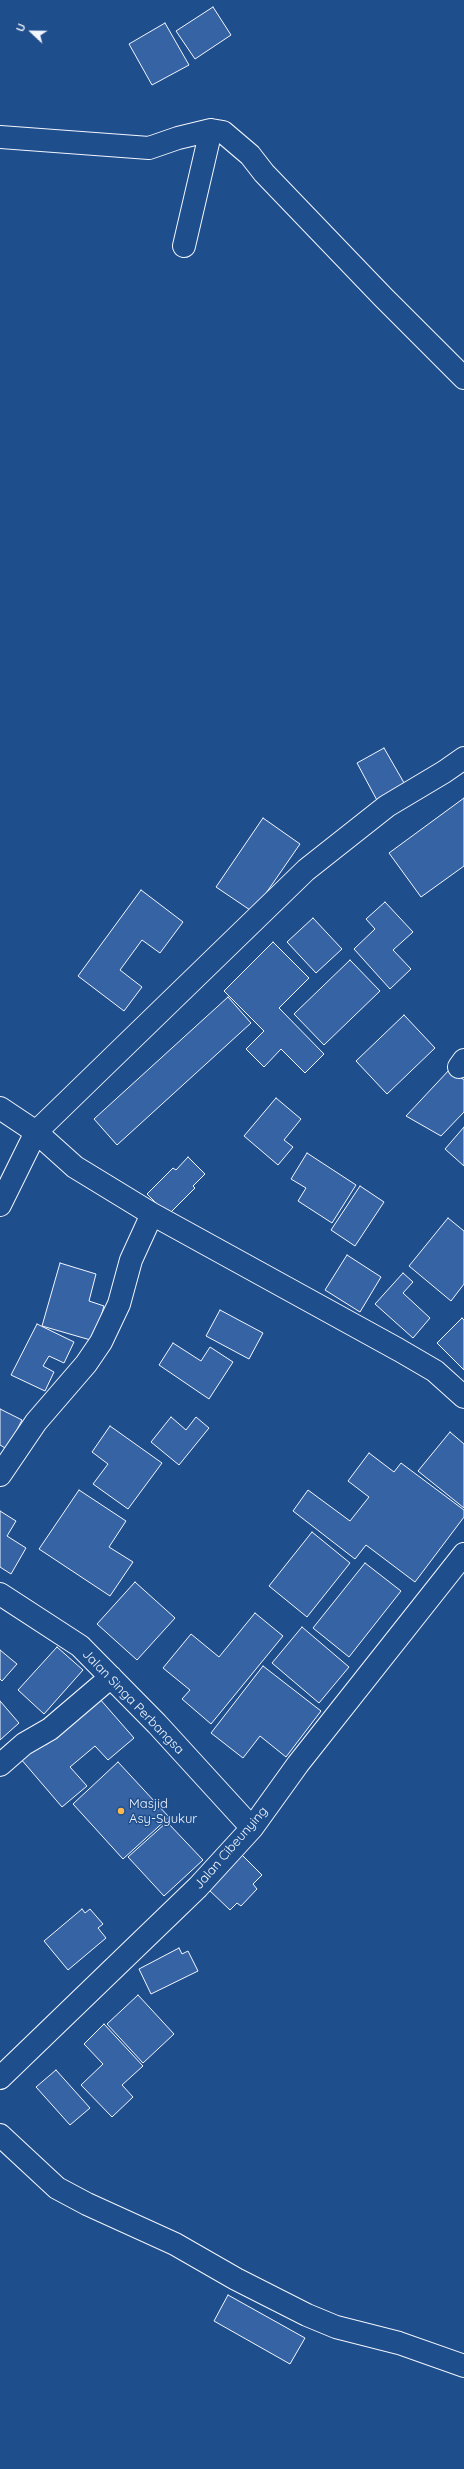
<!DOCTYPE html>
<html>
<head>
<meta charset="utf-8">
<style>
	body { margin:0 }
	#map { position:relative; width:464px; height:2469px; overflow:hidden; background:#1f4e8c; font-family:Quicksand,sans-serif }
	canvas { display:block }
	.north { position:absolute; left:12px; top:12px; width:40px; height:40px; -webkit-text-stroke:3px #1f4e8c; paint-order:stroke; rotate:292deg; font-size:11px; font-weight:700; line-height:16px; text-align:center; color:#f2f6ff }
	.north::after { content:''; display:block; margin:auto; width:14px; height:18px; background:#f2f6ff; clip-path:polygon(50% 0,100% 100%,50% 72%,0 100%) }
</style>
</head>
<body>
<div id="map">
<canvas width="464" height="2469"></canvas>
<div class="north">U</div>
</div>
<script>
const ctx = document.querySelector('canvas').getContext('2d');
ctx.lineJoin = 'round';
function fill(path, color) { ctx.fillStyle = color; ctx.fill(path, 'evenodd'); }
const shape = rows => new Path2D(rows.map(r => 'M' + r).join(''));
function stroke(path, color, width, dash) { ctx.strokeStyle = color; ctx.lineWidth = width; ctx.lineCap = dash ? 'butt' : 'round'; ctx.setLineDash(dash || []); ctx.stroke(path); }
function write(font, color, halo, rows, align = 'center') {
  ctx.font = font + ' Quicksand,sans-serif'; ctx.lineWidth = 3; ctx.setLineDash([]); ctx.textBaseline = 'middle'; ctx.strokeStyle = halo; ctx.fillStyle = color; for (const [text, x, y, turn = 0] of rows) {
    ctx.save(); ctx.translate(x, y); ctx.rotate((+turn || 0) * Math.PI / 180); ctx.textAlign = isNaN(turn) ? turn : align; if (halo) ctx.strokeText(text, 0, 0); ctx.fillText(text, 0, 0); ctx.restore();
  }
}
const building = shape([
	[213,7,231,35,195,59,176,31,213,7],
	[165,23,189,65,152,85,129,44,165,23],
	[384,748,407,788,379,804,357,763,384,748],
	[464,798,464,866,421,897,389,853,464,798],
	[263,818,300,844,253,912,216,887,263,818],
	[141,890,183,922,160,953,142,940,120,970,142,987,124,1011,78,976,141,890],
	[385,902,413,932,393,950,411,969,390,989,354,949,375,929,366,919,385,902],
	[313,918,342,949,316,973,287,942,313,918],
	[273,942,309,978,279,1008,324,1054,305,1073,281,1049,264,1067,246,1049,264,1031,224,991,273,942],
	[350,960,380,991,324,1045,294,1014,350,960],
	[228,997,251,1023,117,1145,94,1119,228,997],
	[404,1015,435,1048,387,1094,356,1061,404,1015],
	[450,1069,464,1080,464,1112,441,1136,406,1116,450,1069],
	[276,1098,301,1119,284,1140,293,1147,278,1165,244,1136,276,1098],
	[464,1127,464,1166,445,1149,464,1127],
	[307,1153,356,1185,332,1223,298,1201,306,1188,291,1179,307,1153],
	[188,1157,205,1174,193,1186,195,1188,168,1215,147,1194,173,1168,176,1170,188,1157],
	[360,1186,384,1202,355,1246,331,1230,360,1186],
	[448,1218,464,1231,464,1284,451,1301,409,1266,448,1218],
	[347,1255,381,1277,360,1312,325,1290,347,1255],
	[60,1263,96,1274,89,1301,104,1306,94,1341,42,1326,60,1263],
	[403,1273,413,1282,403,1293,430,1318,413,1338,375,1304,403,1273],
	[220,1310,263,1333,249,1359,206,1336,220,1310],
	[462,1318,464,1320,464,1370,437,1343,462,1318],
	[37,1324,74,1342,64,1363,49,1356,43,1366,54,1372,45,1391,11,1375,37,1324],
	[173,1343,201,1361,210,1347,233,1362,209,1399,159,1365,173,1343],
	[0,1409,22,1420,7,1449,0,1445,0,1409],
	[171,1417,186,1430,196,1417,209,1428,179,1465,151,1442,171,1417],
	[110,1426,162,1463,128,1509,93,1484,108,1464,92,1452,110,1426],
	[450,1432,464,1444,464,1508,418,1471,450,1432],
	[369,1453,394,1472,401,1463,464,1510,464,1517,415,1582,366,1545,355,1559,293,1511,308,1490,350,1521,369,1497,348,1481,369,1453],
	[79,1490,126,1521,109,1547,133,1562,110,1596,39,1549,79,1490],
	[0,1511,16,1521,7,1536,26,1548,11,1574,0,1567,0,1511],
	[312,1532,350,1563,307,1617,269,1586,312,1532],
	[365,1563,401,1591,349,1657,313,1628,365,1563],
	[135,1582,175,1618,137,1660,97,1624,135,1582],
	[255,1613,283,1636,211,1724,182,1699,190,1690,163,1668,191,1634,219,1657,255,1613],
	[302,1627,349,1667,319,1703,272,1663,302,1627],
	[57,1647,83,1670,44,1714,18,1690,57,1647],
	[0,1650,17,1664,2,1681,0,1679,0,1650],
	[263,1666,321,1711,286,1757,260,1736,243,1758,211,1733,263,1666],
	[99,1698,134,1738,108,1760,95,1746,70,1767,87,1786,62,1807,20,1758,42,1739,46,1745,99,1698],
	[0,1701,19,1723,0,1740,0,1701],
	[118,1762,169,1817,123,1859,73,1804,118,1762],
	[167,1822,203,1860,164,1896,128,1857,167,1822],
	[241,1854,262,1875,253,1884,257,1889,241,1906,237,1903,230,1910,208,1889,241,1854],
	[82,1909,85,1913,90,1909,103,1924,98,1928,106,1938,68,1970,44,1941,82,1909],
	[179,1948,182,1954,188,1951,198,1971,151,1994,139,1969,179,1948],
	[138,1995,174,2034,143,2063,107,2024,138,1995],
	[104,2024,143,2066,122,2085,133,2097,112,2117,81,2085,103,2064,84,2044,104,2024],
	[56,2070,90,2108,70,2125,36,2087,56,2070],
	[228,2295,305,2338,290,2364,214,2321,228,2295]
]);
const minor = shape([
	[0,137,149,148,178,138,211,130,223,132,250,155,264,173,383,297,464,378],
	[184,246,211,130],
	[459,1067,464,1060],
	[0,1108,36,1132,75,1167,152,1214,399,1350,435,1371,464,1397],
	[0,1205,36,1132,306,870,387,806,444,772,464,758],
	[0,1475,36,1422,86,1364,101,1342,119,1304,131,1260,152,1214],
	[0,1594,80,1646,157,1724,252,1828],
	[0,1765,24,1744,50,1729,111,1677],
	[0,2078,198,1887,252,1828,298,1764,464,1554],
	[0,2135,57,2188,87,2204,175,2244,236,2279,307,2315,336,2327,399,2343,464,2366]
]);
const markers = [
	[121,1811,4,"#ffb74d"]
];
const streetNames = [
	["Jalan Singa Perbangsa",133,1702,46],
	["Jalan Cibeunying",231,1848,-49]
];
const poiNames = [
	["Masjid",129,1804],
	["Asy-Syukur",129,1819]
];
fill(building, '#3563a3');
stroke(building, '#f2f6ff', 1);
stroke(minor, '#f2f6ff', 24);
stroke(minor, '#1f4e8c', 22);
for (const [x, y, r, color] of markers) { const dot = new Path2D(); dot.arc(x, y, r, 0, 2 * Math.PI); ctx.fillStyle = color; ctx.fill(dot); stroke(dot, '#1f4e8c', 1.5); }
write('13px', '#f2f6ff', '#1f4e8c', streetNames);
write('13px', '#f2f6ff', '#1f4e8c', poiNames, 'left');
</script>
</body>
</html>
